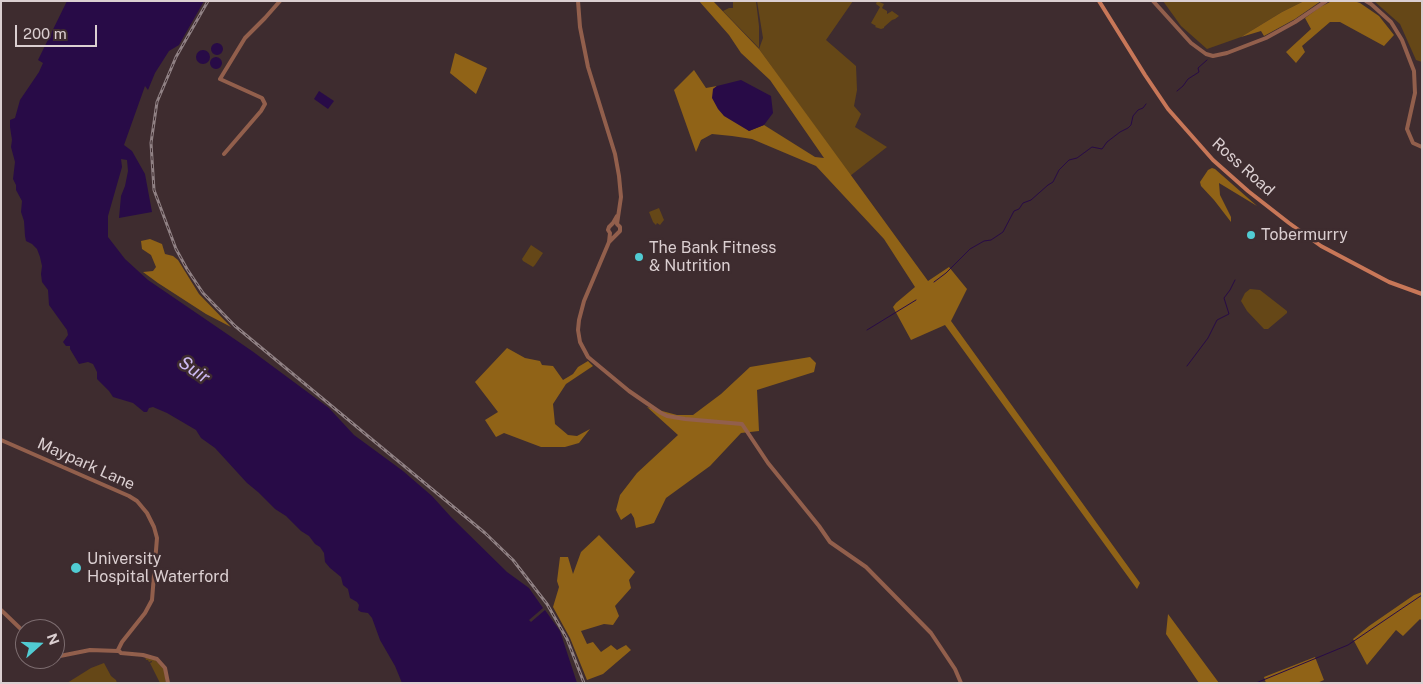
<!DOCTYPE html>
<html>
<head>
<meta charset="utf-8">
<style>
	body { margin:0 }
	#map { position:relative; width:1423px; height:684px; overflow:hidden; background:#3e2c2f; font-family:"Public Sans",sans-serif }
	canvas { display:block }
	.frame { position:absolute; inset:0; border:2px solid #dbcfd1; pointer-events:none }
	.north { position:absolute; left:15px; top:619px; width:50px; height:50px; box-sizing:border-box; background:#3e2c2f; border:1px solid #7d6d70; border-radius:50%; rotate:70deg; font-size:14px; font-weight:700; line-height:20px; text-align:center; color:#dbcfd1 }
	.north::after { content:''; display:block; margin:auto; width:18px; height:22px; background:#51ccd3; clip-path:polygon(50% 0,100% 100%,50% 72%,0 100%) }
	.scale { position:absolute; left:15px; top:25px; width:82px; height:22px; box-sizing:border-box; border:2px solid #dbcfd1; border-top:0; padding-left:6px; font-size:15px; line-height:18px; white-space:nowrap; color:#dbcfd1; -webkit-text-stroke:4px #3e2c2f; paint-order:stroke }
</style>
</head>
<body>
<div id="map">
<canvas width="1423" height="684"></canvas>
<div class="frame"></div>
<div class="north">N</div>
<div class="scale">200 m</div>
</div>
<script>
const ctx = document.querySelector('canvas').getContext('2d');
ctx.lineJoin = 'round';
function fill(path, color) { ctx.fillStyle = color; ctx.fill(path, 'evenodd'); }
const shape = rows => new Path2D(rows.map(r => 'M' + r).join(''));
function stroke(path, color, width, dash) { ctx.strokeStyle = color; ctx.lineWidth = width; ctx.lineCap = dash ? 'butt' : 'round'; ctx.setLineDash(dash || []); ctx.stroke(path); }
function write(font, color, halo, rows, align = 'center') {
  ctx.font = font + ' "Public Sans",sans-serif'; ctx.lineWidth = 5; ctx.setLineDash([]); ctx.textBaseline = 'middle'; ctx.strokeStyle = halo; ctx.fillStyle = color; for (const [text, x, y, turn = 0] of rows) {
    ctx.save(); ctx.translate(x, y); ctx.rotate((+turn || 0) * Math.PI / 180); ctx.textAlign = isNaN(turn) ? turn : align; if (halo) ctx.strokeText(text, 0, 0); ctx.fillText(text, 0, 0); ctx.restore();
  }
}
const green = shape([
	[733,1,756,1,759,26,759,48,723,11,729,8,733,8],
	[757,1,853,1,826,40,856,66,857,90,854,106,861,114,855,127,887,147,850,176,759,49,763,38],
	[877,1,884,4,882,8,887,11,887,14,892,11,899,16,895,19,892,20,884,27,884,28,881,29,875,27,876,26,871,23,880,7,876,4],
	[1163,1,1304,1,1282,12,1241,37,1207,49,1181,26],
	[1374,1,1422,1,1422,62,1416,60,1400,24],
	[659,208,664,220,660,225,657,223,656,225,653,222,649,212],
	[531,245,543,253,535,265,533,267,523,261,522,259],
	[1250,289,1260,290,1287,311,1287,313,1268,329,1264,329,1247,311,1241,301,1245,293],
	[145,657,155,660,164,668,166,683,160,683,150,663,152,662,152,661,149,662,148,660,146,660],
	[104,663,111,676,116,680,117,683,67,683,91,668]
]);
const forest = shape([
	[699,1,713,1,759,49,928,281,949,267,967,289,951,321,1140,583,1137,589,945,325,911,340,893,307,896,303,915,287,884,239,816,166,752,139,732,136,712,134,701,140,696,152,674,90,694,70,706,88,717,86,713,89,749,131,764,125,815,157,824,158,770,80,741,53,729,35],
	[1304,1,1321,1,1295,19,1264,36,1261,31,1241,37,1282,12],
	[1332,1,1354,1,1360,3,1379,16,1394,35,1384,46,1340,22,1330,22,1302,46,1305,52,1296,63,1286,52,1311,29,1305,18,1320,7],
	[455,53,487,68,476,94,450,73],
	[1212,168,1215,169,1257,206,1219,183,1220,195,1231,217,1231,222,1214,200,1201,186,1200,182,1208,170],
	[150,239,162,244,165,254,173,256,178,260,199,294,231,327,206,314,158,283,143,272,153,271,156,267,151,255,142,249,141,241],
	[507,348,525,358,540,361,542,365,553,366,563,380,573,374,578,367,588,361,593,366,566,384,553,404,555,424,568,435,577,436,590,429,579,443,565,447,541,447,504,433,496,437,485,420,498,412,475,382],
	[810,357,816,363,814,372,757,390,759,431,741,433,710,466,666,498,654,523,636,528,634,518,631,513,621,520,616,510,620,495,637,473,678,435,647,407,677,415,693,415,721,394,750,367],
	[599,535,635,572,629,580,631,588,615,606,619,616,613,625,604,624,581,631,587,644,593,642,601,652,611,645,617,650,626,645,631,650,603,674,587,680,570,638,553,607,559,587,557,581,560,557,568,557,573,574,581,552],
	[1422,592,1422,621,1420,619,1403,636,1396,630,1367,665,1353,639,1369,626,1414,595],
	[1168,614,1219,683,1199,683,1166,634],
	[1315,657,1324,680,1317,683,1266,683,1264,677]
]);
const water = shape([
	[67,1,204,1,179,45,169,51,155,73,148,90,145,86,124,145,132,151,145,174,152,212,119,218,121,196,125,186,128,171,127,160,121,159,122,167,108,216,108,237,125,259,148,280,252,351,329,408,354,435,403,471,432,496,451,517,507,572,529,588,543,608,529,620,531,622,545,610,560,631,577,683,402,683,395,666,380,640,372,618,368,613,361,612,358,610,359,605,357,602,350,598,348,589,343,585,341,577,330,568,325,562,324,553,320,547,315,544,309,536,301,531,286,516,275,509,258,492,247,483,215,448,201,438,196,430,167,413,153,407,149,408,147,412,144,412,133,403,113,397,109,391,97,379,97,372,93,364,88,362,79,364,70,349,70,346,66,346,63,342,68,335,67,330,49,305,48,290,42,282,41,274,42,266,40,257,37,249,32,244,26,241,25,236,24,221,21,212,22,201,16,190,16,185,13,179,15,162,11,147,12,140,10,127,10,120,15,118,20,100,39,72,43,63,38,60],
	'211 49a6 6 0 1 1 12 0a6 6 0 1 1-12 0Z',
	'196 57a7 7 0 1 1 14 0a7 7 0 1 1-14 0Z',
	'210 63a6 6 0 1 1 12 0a6 6 0 1 1-12 0Z',
	[741,80,771,96,773,113,764,125,749,131,724,116,718,109,712,98,713,89,717,86],
	[319,91,334,101,328,109,314,99]
]);
const stream = shape([
	[1177,91,1183,86,1188,79,1199,72,1198,68,1207,60],
	[934,282,946,273,970,249,984,241,991,240,1003,232,1014,211,1019,209,1023,203,1031,200,1048,185,1053,182,1059,170,1069,160,1077,158,1092,147,1102,149,1107,142,1120,132,1128,128,1131,125,1133,116,1138,110,1143,108,1146,104],
	[867,330,916,300],
	[1187,366,1208,338,1217,320,1229,314,1224,298,1230,290,1235,280],
	[1256,683,1348,645,1422,595]
]);
const tertiary = shape([
	[578,1,580,27,588,67,615,154,619,176,621,197,617,224,620,227,620,231,609,242],
	[1153,1,1191,43,1206,54,1213,56,1227,53,1266,38,1295,22,1326,1],
	[1366,1,1371,4,1391,22,1402,40,1414,71,1415,93,1407,129,1413,143,1422,147],
	[224,154,261,111,265,104,262,98,220,79,245,38,265,18,280,1],
	[617,216,613,223,609,227,608,230,610,233,609,242,584,301,579,320,578,330,580,342,588,357,629,391,661,413,667,416,685,419,742,424,768,463,819,526,830,542,866,567,931,633,955,669,961,683],
	[1,440,129,496,137,501,147,513,154,527,157,538,152,600,145,613,122,642,118,650,121,653,143,655,157,659,165,668,168,683],
	[1,610,25,633],
	[55,657,90,650,118,651],
	[42,659,47,659]
]);
const secondary = shape([
	[1099,1,1145,75,1168,109,1213,160,1248,191,1289,223,1321,246,1389,282,1422,294]
]);
const rail = shape([
	[208,1,176,57,157,102,151,143,154,190,176,249,187,269,203,293,235,326,485,533,513,560,547,604,567,639,584,683]
]);
const markers = [
	[1251,235,5,"#51ccd3"],
	[639,257,5,"#51ccd3"],
	[76,568,6,"#51ccd3"]
];
const streetNames = [
	["Ross Road",1243,167,42],
	["Maypark Lane",86,464,24]
];
const poiNames = [
	["Tobermurry",1261,235],
	["The Bank Fitness",649,248],
	["& Nutrition",649,266],
	["University",87,559],
	["Hospital Waterford",87,577]
];
const waterNames = [
	["Suir",194,370,35]
];
fill(green, '#654717');
fill(forest, '#906317');
fill(water, '#280b47');
stroke(stream, '#280b47', 1);
stroke(tertiary, '#925f4c', 4);
stroke(secondary, '#c87758', 4);
stroke(rail, '#908184', 3);
stroke(rail, '#3e2c2f', 1, [4]);
for (const [x, y, r, color] of markers) { const dot = new Path2D(); dot.arc(x, y, r, 0, 2 * Math.PI); ctx.fillStyle = color; ctx.fill(dot); stroke(dot, '#3e2c2f', 2); }
write('16px', '#dbcfd1', '#3e2c2f', streetNames);
write('16px', '#dbcfd1', '#3e2c2f', poiNames, 'left');
write('italic 18px', '#cfbbf3', '#3e2c2f', waterNames);
</script>
</body>
</html>
